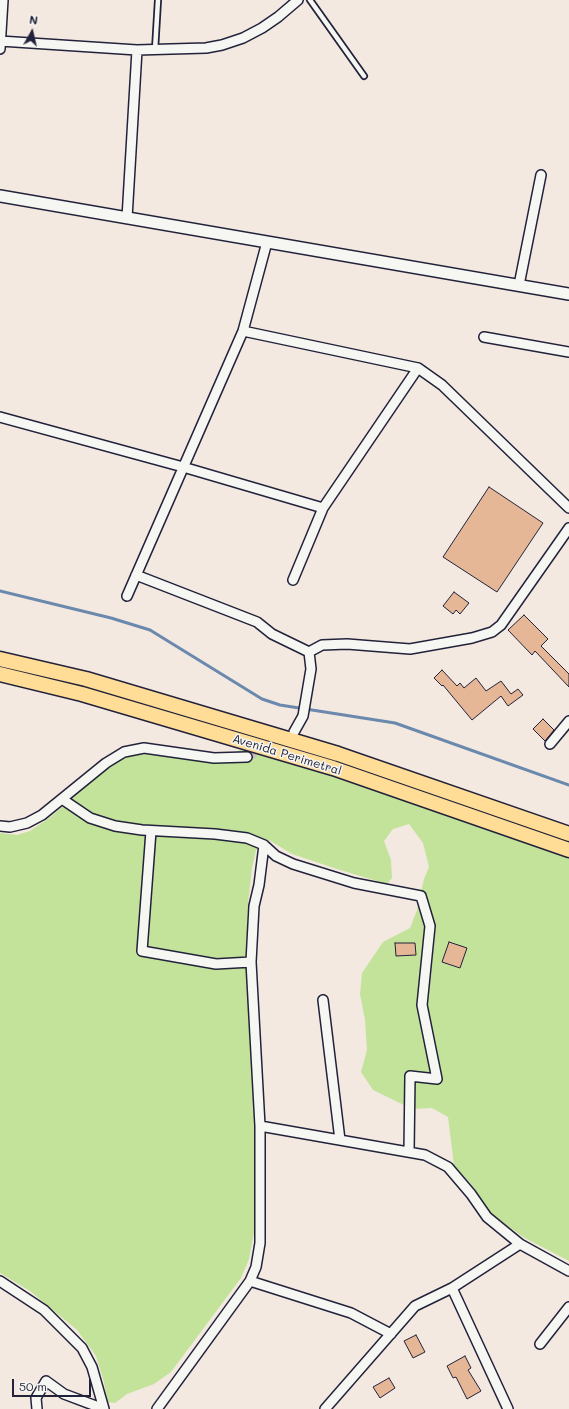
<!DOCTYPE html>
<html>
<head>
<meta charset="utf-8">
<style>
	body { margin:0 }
	#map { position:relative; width:569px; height:1409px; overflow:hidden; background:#f3e9e0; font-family:Mali,sans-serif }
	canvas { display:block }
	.north { position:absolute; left:12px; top:12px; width:40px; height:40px; -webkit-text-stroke:3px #f6f6f2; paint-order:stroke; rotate:8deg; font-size:11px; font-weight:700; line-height:16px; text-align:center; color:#22223b }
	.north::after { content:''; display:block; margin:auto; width:14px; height:18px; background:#22223b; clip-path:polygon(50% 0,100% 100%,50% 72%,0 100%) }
	.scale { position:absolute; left:12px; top:1379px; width:79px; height:18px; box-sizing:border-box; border:2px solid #22223b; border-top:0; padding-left:5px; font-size:12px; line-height:14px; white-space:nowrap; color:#22223b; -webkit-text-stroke:3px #f6f6f2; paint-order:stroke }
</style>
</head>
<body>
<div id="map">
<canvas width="569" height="1409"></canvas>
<div class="north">N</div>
<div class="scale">50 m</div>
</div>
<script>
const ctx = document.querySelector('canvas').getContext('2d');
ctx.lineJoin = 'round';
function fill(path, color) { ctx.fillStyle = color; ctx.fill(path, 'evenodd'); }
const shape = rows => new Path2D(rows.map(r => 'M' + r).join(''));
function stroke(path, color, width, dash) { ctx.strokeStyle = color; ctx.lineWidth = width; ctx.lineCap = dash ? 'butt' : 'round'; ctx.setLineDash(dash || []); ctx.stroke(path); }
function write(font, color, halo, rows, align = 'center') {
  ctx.font = font + ' Mali,sans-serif'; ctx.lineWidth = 3; ctx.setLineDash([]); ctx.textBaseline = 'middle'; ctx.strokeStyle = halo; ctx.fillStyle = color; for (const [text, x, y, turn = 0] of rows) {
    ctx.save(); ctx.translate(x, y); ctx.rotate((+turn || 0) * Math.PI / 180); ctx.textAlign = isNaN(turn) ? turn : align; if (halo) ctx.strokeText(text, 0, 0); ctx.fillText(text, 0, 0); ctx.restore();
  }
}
const green = shape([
	[253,745,569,849,569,1261,523,1237,490,1213,472,1185,454,1166,448,1117,432,1108,412,1109,373,1090,361,1072,367,1050,365,1020,360,994,362,973,383,942,410,928,417,910,424,879,429,867,423,843,409,824,393,829,384,841,391,860,392,878,387,884,337,869,292,854,269,840,256,850,252,868,248,904,246,958,255,1123,254,1233,249,1259,241,1278,171,1372,154,1384,127,1394,115,1403,107,1402,104,1382,96,1356,77,1330,30,1291,0,1273,0,833,17,835,30,831,52,816,98,775,116,762,132,755,152,754,179,756,228,755]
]);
const stream = shape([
	[0,591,111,618,150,630,262,699,280,705,395,723,569,785]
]);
const building = shape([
	[489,487,543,523,497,592,443,557,489,487],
	[454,592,469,603,460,614,456,610,453,614,443,606,454,592],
	[524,615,548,639,541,646,569,674,569,687,535,651,532,655,508,630,524,615],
	[442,670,457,686,460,683,464,688,476,678,486,691,501,681,511,694,518,689,523,695,508,706,501,696,472,720,443,685,442,686,434,678,442,670],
	[543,719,554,730,545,741,533,729,543,719],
	[449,942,467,948,460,968,442,962,449,942],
	[395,943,415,943,416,955,396,956,395,943],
	[416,1335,425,1352,413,1358,404,1341,416,1335],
	[465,1356,471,1368,468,1370,481,1391,467,1399,456,1377,453,1378,447,1366,465,1356],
	[389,1378,395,1388,380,1398,373,1387,389,1378]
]);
const minorTunnel = shape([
	[247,757,285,737]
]);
const service = shape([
	[310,0,364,76],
	[155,50,158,0]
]);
const minor = shape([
	[0,41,137,50,206,48,222,45,243,38,262,28,278,17,298,0],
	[0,49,3,0],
	[127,218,137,50],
	[519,285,541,175],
	[243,331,418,368,442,385,569,508],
	[484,337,569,352],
	[0,417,183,467,323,508],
	[136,575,257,622,272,634,309,652],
	[293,580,323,508,418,368],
	[127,596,243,331,267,242],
	[294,732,303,716,311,669,309,652,322,645,347,644,410,649,472,638,492,632,501,625,569,528],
	[550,744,569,721],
	[62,799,90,818,115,826,142,830,215,834,247,838,264,845,276,856,293,864,354,883,421,896,430,926,422,1005,437,1079,410,1076,409,1152],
	[0,826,10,827,27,823,42,815,106,763,124,752,144,748,214,758,247,757],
	[151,831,142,951,216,964,251,962],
	[323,1000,340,1140],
	[260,1126,425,1155,448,1167,471,1194,487,1217,520,1244,569,1271],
	[0,1281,44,1310,82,1348,92,1367,104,1409],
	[250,1281,351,1313,391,1334],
	[540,1344,569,1307],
	[37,1409,36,1398,46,1381,64,1394,104,1409],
	[157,1409,250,1281,256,1267,260,1243,260,1126,251,962,254,906,259,885,264,845],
	[325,1409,415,1306,452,1288],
	[508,1409,452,1288,520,1244]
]);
const tertiary = shape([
	[0,196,569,294]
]);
const primary = shape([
	[0,659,86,679,338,754,569,834],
	[0,674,82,694,333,768,569,850]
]);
const streetNames = [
	["Avenida Perimetral",287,755,17]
];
fill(green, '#c3e39b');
stroke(stream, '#6b89ad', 3);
fill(building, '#e6b796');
stroke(building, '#22223b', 1);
stroke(minorTunnel, '#c9c1bf', 9, [9, 4.5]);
stroke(service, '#22223b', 8);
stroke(minor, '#22223b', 12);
stroke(tertiary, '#22223b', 14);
stroke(primary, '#22223b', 17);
stroke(service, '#f6f6f2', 4.5);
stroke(minor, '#f6f6f2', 9);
stroke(tertiary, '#f6f6f2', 11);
stroke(primary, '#ffdd96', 14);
write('12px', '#22223b', '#f6f6f2', streetNames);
</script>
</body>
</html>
